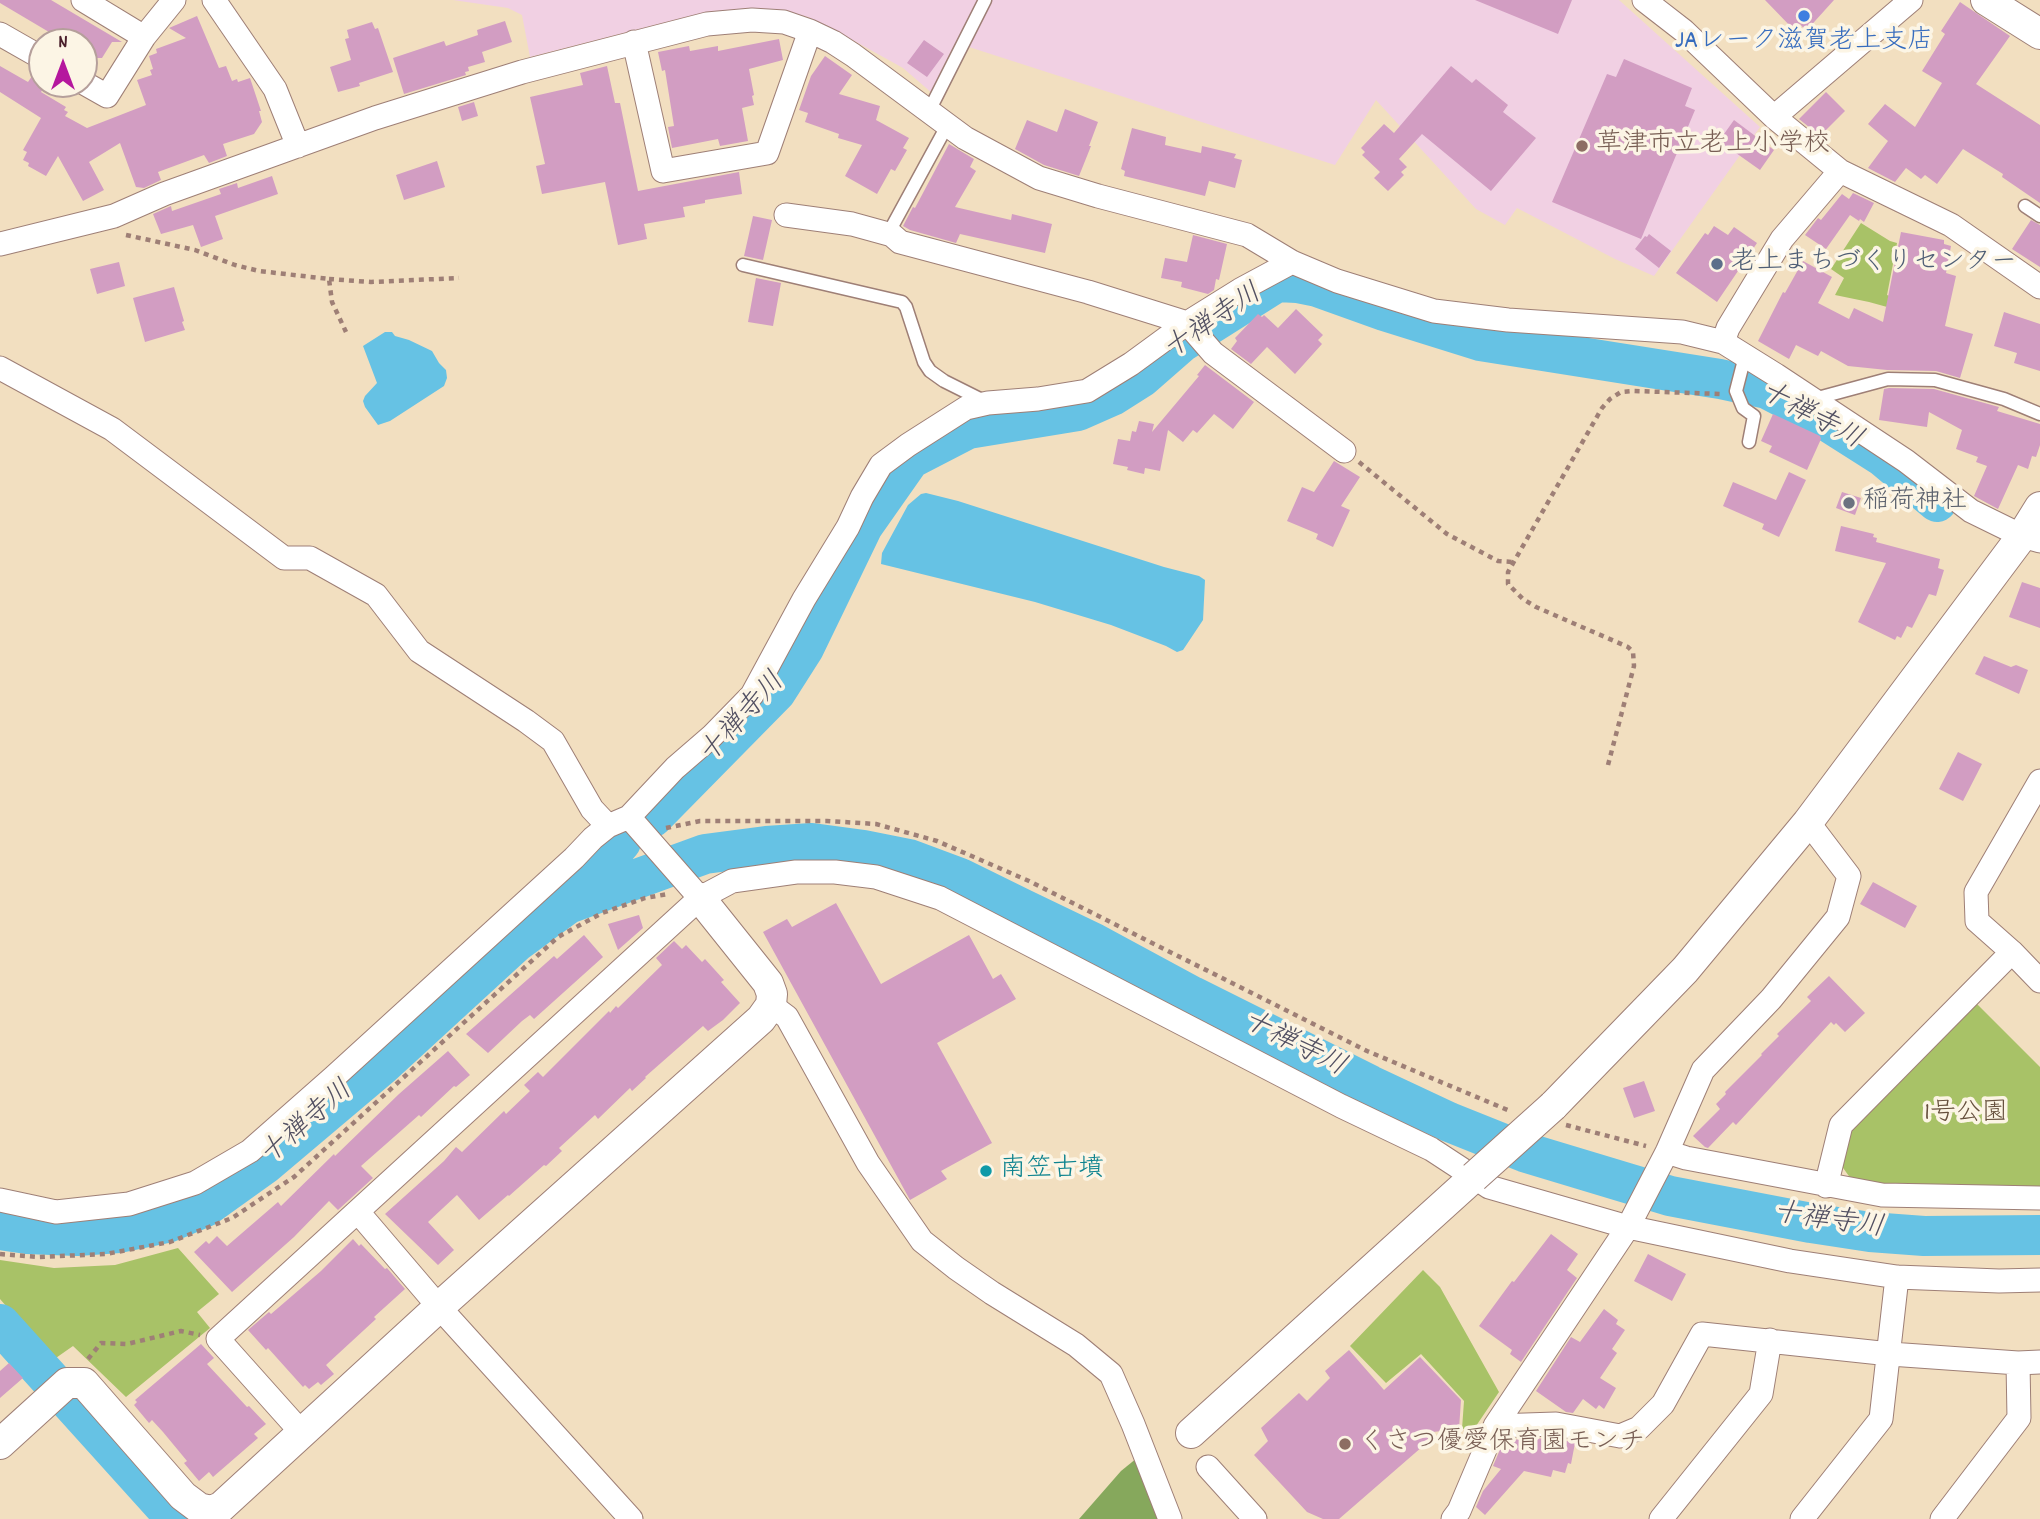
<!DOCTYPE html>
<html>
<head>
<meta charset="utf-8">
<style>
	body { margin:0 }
	#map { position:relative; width:2040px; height:1519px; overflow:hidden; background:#f2dfc0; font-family:Dekko,sans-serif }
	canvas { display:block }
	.north { position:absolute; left:28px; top:28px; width:70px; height:70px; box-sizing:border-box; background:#fcf5e5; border:2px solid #b59f9b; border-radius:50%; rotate:0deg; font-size:19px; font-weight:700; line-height:28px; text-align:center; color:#4a1f2b }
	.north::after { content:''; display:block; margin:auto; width:24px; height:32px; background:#b5179e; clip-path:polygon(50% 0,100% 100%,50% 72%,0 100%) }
</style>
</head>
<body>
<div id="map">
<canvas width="2040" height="1519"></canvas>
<div class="north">N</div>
</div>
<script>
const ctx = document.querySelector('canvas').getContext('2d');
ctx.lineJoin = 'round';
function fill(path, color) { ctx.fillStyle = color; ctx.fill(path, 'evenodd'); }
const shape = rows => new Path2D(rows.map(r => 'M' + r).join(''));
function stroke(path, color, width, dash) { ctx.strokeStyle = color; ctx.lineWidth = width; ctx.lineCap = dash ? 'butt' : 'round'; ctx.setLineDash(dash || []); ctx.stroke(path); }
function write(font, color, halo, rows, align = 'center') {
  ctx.font = font + ' Dekko,"Klee One",sans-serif'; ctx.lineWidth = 7; ctx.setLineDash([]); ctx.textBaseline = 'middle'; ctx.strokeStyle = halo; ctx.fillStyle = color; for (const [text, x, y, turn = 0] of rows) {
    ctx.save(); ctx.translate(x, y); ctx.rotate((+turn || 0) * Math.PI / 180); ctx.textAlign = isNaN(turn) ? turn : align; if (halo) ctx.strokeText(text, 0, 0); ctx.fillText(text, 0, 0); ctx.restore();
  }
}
const built = shape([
	[453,0,979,0,932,93,903,68,849,38,808,17,793,13,754,10,720,11,690,16,530,57,522,15,508,8],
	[992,0,1619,0,1760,127,1654,276,1615,259,1517,208,1505,225,1476,209,1376,100,1335,165,969,47]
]);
const green = shape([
	[1861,223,1890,241,1897,243,1887,295,1900,300,1898,310,1869,302,1835,295,1844,278,1831,269],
	[1976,1003,2040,1067,2040,1189,1889,1184,1851,1179,1841,1165,1846,1141,1855,1123],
	[178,1248,219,1294,197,1312,210,1328,126,1397,73,1346,53,1360,0,1299,0,1260,54,1268,115,1265],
	[1423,1270,1440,1287,1499,1392,1474,1429,1462,1429,1464,1401,1421,1354,1386,1383,1350,1346]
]);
const forest = shape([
	[1137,1458,1161,1519,1079,1519,1121,1471]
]);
const water = shape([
	[385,332,392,332,395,336,409,340,432,351,439,363,446,370,447,378,444,386,390,421,378,425,365,407,363,401,365,396,377,383,363,346],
	[926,493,958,501,1164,567,1199,576,1205,580,1203,620,1183,650,1177,652,1166,646,1111,625,1035,602,881,564,882,553,908,505,921,494]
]);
const river = shape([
	[653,817,776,692,804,648,863,526,910,459,968,429,1078,411,1112,396,1142,377,1182,342,1277,282,1297,283,1317,287,1384,311,1480,341,1720,379,1767,389,1819,416,1882,456,1937,502],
	[568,904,705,854,766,846,812,843,864,850,909,859,960,878,1023,909,1094,943,1192,996,1370,1085,1449,1122,1524,1152,1670,1196,1811,1223,1870,1232,1924,1236,2040,1235],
	[0,1230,27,1234,77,1236,119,1233,167,1223,205,1207,265,1164,381,1066,515,943,568,904,621,842],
	[0,1324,176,1519]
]);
const building = shape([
	[0,0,51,0,122,42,112,42,102,58,95,58,84,51,84,42,49,42,54,35,0,3],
	[1475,0,1572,0,1558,34],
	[1765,0,1834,0,1806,31,1800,24,1794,30],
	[1960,2,2010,36,1976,84,2040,125,2040,203,2002,177,2003,174,1963,149,1937,184,1925,175,1921,179,1906,168,1895,182,1868,168,1888,141,1868,124,1885,104,1915,127,1942,83,1922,71,1945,34,1941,31],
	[197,16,219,68,226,66,232,81,237,79,238,82,250,78,261,111,259,111,262,122,254,134,223,144,227,156,209,163,204,155,158,172,161,180,144,188,136,187,120,143,89,162,104,190,83,201,58,156,46,176,28,166,29,163,23,160,27,152,23,150,41,118,0,92,0,66,28,82,36,70,42,72,42,84,46,84,41,92,66,107,64,110,68,112,65,116,87,128,146,105,137,80,152,75,150,70,153,69,149,56,157,53,156,49,186,38,169,28],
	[505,21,512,42,482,52,485,62,468,67,469,71,465,72,466,75,404,94,393,58,444,41,446,46,478,35,477,30],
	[372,22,375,29,378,28,393,72,359,83,360,86,338,92,330,67,351,60,345,39,349,38,347,30],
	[779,39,783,60,749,69,754,95,752,96,754,105,742,108,748,141,720,146,718,139,672,148,668,127,674,126,665,70,662,71,658,52,689,46,690,51,718,46,718,51],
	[924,40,944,54,927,77,907,63],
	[825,56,852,75,839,94,880,106,876,120,909,138,903,148,907,150,895,171,891,169,877,194,845,176,862,145,838,138,839,134,805,122,808,113,799,110,811,76],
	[1624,59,1692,88,1685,106,1695,110,1641,239,1552,202,1607,74,1616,77],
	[607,66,615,103,620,103,638,191,739,172,742,194,705,200,705,203,683,207,685,217,644,224,647,239,618,245,605,182,542,194,536,166,545,164,530,97,583,85,580,73],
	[1451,66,1472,83,1476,79,1508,105,1503,112,1536,138,1491,191,1422,134,1399,159,1407,167,1401,172,1404,175,1388,191,1374,178,1380,172,1362,155,1365,152,1361,148,1384,124,1394,133],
	[1826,92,1845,111,1820,136,1799,119],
	[474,102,478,116,462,121,458,107],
	[1065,109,1098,122,1089,146,1091,146,1079,176,1044,165,1015,149,1027,120,1057,132],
	[1734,120,1774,150,1760,170,1719,141],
	[1132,128,1166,137,1165,145,1201,153,1202,146,1236,154,1234,158,1242,160,1235,188,1209,181,1205,196,1124,176,1125,171,1121,169],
	[949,144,974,159,970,167,976,171,955,207,1011,220,1012,214,1052,224,1045,253,960,234,956,243,910,230,903,226,913,207,915,208],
	[437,161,445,187,404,200,396,175],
	[272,176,278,194,215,216,223,239,201,247,193,225,161,234,153,214,171,206,172,211,221,194,219,189,237,183,238,188],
	[1853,193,1874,203,1864,222,1860,219,1859,221,1850,215,1826,249,1805,235,1818,218,1821,220,1842,194,1849,199],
	[753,216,772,220,763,260,744,256],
	[2031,220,2040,225,2040,267,2012,249],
	[1714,226,1728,235,1734,227,1757,243,1717,302,1676,273,1705,233,1708,235],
	[1901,232,1944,240,1944,244,1951,246,1946,273,1956,276,1945,326,1973,334,1960,378,1936,371,1887,370,1848,366,1821,351,1818,356,1796,345,1789,359,1758,341,1783,292,1785,293,1803,261,1832,277,1818,303,1849,319,1854,308,1883,322],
	[1649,234,1671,251,1659,268,1635,249,1645,236,1647,237],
	[1193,235,1227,244,1219,280,1216,279,1214,290,1208,294,1181,287,1182,282,1161,278,1165,258,1187,262],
	[119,262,125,286,97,294,90,269],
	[756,278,781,283,773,326,748,322],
	[174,287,184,321,182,322,185,330,145,342,133,298],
	[1296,309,1323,335,1318,340,1322,344,1295,374,1267,347,1251,364,1231,349,1237,341,1235,338,1258,314,1262,317,1264,315,1278,328],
	[2004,312,2040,324,2040,371,2014,363,2017,353,1994,346],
	[1205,365,1254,402,1233,429,1214,414,1197,433,1193,430,1183,442,1168,430,1160,471,1145,468,1144,474,1127,470,1128,467,1113,464,1118,439,1130,441,1132,431,1136,432,1139,421,1154,424,1152,432,1199,376,1197,375],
	[1889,388,1934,389,1999,407,1997,411,2040,424,2040,445,2036,457,2032,456,2028,469,2018,465,1998,509,1974,496,1987,466,1976,462,1978,457,1956,449,1962,430,1929,412,1927,427,1879,420,1884,389],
	[1773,414,1820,436,1821,439,1807,470,1769,452,1772,446,1761,441],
	[1334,461,1360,477,1341,506,1350,510,1333,547,1316,539,1318,534,1287,521,1302,487,1314,492],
	[1789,472,1806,480,1779,537,1762,529,1764,524,1723,506,1733,482,1776,500],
	[1842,492,1861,498,1855,515,1836,508],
	[1841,526,1874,534,1873,537,1877,538,1876,542,1940,559,1938,568,1944,570,1936,596,1929,594,1912,628,1907,626,1901,638,1897,636,1895,640,1858,622,1886,563,1835,551],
	[2022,582,2040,588,2040,628,2009,617],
	[1984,656,2011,667,2016,665,2028,670,2019,694,1975,674],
	[1958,752,1982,764,1963,801,1939,789],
	[1873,882,1917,906,1905,928,1860,904],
	[836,903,881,984,969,935,993,979,1001,974,1016,999,937,1043,992,1143,941,1171,947,1179,910,1200,763,932,787,919,792,927],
	[639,915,643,928,618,950,608,924],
	[584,935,603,957,534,1019,530,1015,522,1021,488,1053,466,1034,554,956,557,959],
	[674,941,682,949,686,945,702,962,705,959,724,980,721,982,740,1003,723,1020,708,1031,703,1026,645,1077,646,1078,632,1091,630,1088,598,1119,595,1115,559,1148,562,1151,546,1166,544,1165,509,1196,508,1195,479,1220,457,1195,428,1222,454,1250,438,1265,385,1214,444,1161,456,1147,462,1152,504,1111,506,1114,530,1091,524,1085,538,1072,543,1077,609,1011,610,1013,616,1006,618,1008,662,965,656,958],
	[1829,976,1865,1013,1845,1032,1836,1023,1834,1025,1831,1022,1736,1125,1733,1122,1708,1148,1705,1147,1693,1136,1720,1109,1716,1104,1726,1094,1725,1092,1762,1055,1761,1054,1779,1036,1777,1034,1811,1001,1807,997],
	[448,1051,470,1075,456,1087,454,1086,421,1117,419,1115,361,1166,373,1178,338,1210,329,1201,294,1237,232,1292,194,1252,206,1241,209,1244,217,1236,227,1246,278,1202,281,1206,334,1154,335,1156,399,1094],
	[1644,1081,1655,1111,1634,1118,1623,1088],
	[1551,1234,1578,1254,1567,1270,1577,1278,1521,1362,1510,1354,1512,1350,1479,1326,1512,1281,1514,1282],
	[353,1239,359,1246,361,1244,385,1269,387,1268,405,1289,374,1317,376,1319,326,1365,334,1374,321,1385,318,1382,309,1389,305,1385,303,1387,268,1348,266,1350,248,1330,269,1312,271,1314,321,1271],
	[1648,1254,1686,1274,1672,1301,1634,1281],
	[1604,1309,1618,1320,1616,1324,1625,1330,1612,1349,1617,1353,1600,1378,1616,1388,1604,1409,1599,1405,1596,1409,1583,1399,1573,1413,1566,1412,1536,1391,1571,1337,1580,1342],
	[201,1344,214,1358,207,1364,247,1407,249,1406,266,1424,254,1434,258,1438,213,1477,209,1472,199,1481,184,1463,187,1461,163,1432,152,1420,149,1423,134,1405,137,1402,135,1400],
	[1349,1350,1384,1390,1420,1357,1461,1400,1459,1429,1433,1432,1430,1440,1339,1519,1323,1519,1307,1512,1254,1455,1268,1441,1261,1428,1299,1393,1307,1401,1330,1378,1325,1371],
	[9,1363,23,1378,0,1398,0,1371],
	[1555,1438,1575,1443,1571,1464,1568,1463,1565,1473,1553,1470,1551,1477,1524,1471,1485,1515,1476,1507,1483,1491,1501,1469,1493,1466,1504,1440]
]);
const path = shape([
	[126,235,195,250,235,265,259,271,329,279,332,302,346,332],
	[329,279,371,282,459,278],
	[1359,462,1447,534,1498,561,1513,562],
	[1608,765,1634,666,1633,652,1628,647,1536,607,1523,599,1508,584,1508,572,1602,408,1610,399,1621,392,1634,391,1722,394],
	[666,828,700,821,827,821,876,824,937,841,1029,881,1367,1051,1510,1111],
	[1566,1125,1646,1146],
	[0,1254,39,1257,106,1254,170,1242,232,1218,294,1177,558,937,602,913,645,898,668,894],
	[88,1359,101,1343,127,1344,181,1331,200,1335]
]);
const service = shape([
	[929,111,985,0],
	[2025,206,2040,216],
	[888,234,948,124],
	[743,265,902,302,906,307,924,362,930,371,944,381,984,401],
	[1745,356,1736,391,1743,408,1754,416,1749,442],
	[1814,399,1888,379,1935,380,2004,399,2040,414]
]);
const minor = shape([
	[83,0,144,37],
	[214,0,275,89,298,146],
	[1644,0,1684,31,1774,117,1840,171,1951,225,2040,287],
	[0,34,42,58],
	[634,42,663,171,767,153,810,31],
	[84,83,107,96,144,37,174,0],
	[1774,117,1911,0],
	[786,215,852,224,892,235,900,242,1088,292,1187,323,1213,353,1344,451],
	[0,244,114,216,164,194,375,118,522,72,707,24,752,20,784,22,810,31,833,42,853,55,965,138,1039,178,1098,196,1247,235,1292,262,1337,281,1434,311,1508,320,1682,332,1723,342,1776,375,1906,461,1971,511,2022,536,2040,541],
	[1723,342,1728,328,1782,239,1840,171],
	[0,368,112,429,284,558,310,558,376,595,419,651,526,721,553,741,592,809,608,826],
	[2040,781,1976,892,1977,921,2012,952,2040,981],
	[629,817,700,898],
	[771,1005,787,1017,868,1163,922,1241,956,1268,992,1293,1076,1345,1111,1374,1133,1424,1170,1519],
	[1667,1152,1686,1158,1882,1195,2040,1198],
	[1826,1186,1841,1125,2012,952],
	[0,1200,56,1212,129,1204,195,1183,250,1151,334,1077,574,858,593,838,608,826,629,817,675,768,712,736,752,695,804,599,848,527,862,497,881,465,908,445,966,408,988,403,1038,399,1087,391,1131,364,1187,323,1240,290,1292,262],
	[358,1212,439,1307,631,1519],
	[1495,1426,1556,1424,1620,1436,1639,1428,1663,1404,1702,1334,1890,1354,2018,1363,2040,1362],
	[302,1433,218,1339,700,898,732,881,796,872,835,872,876,877,940,898,1341,1106,1431,1149,1489,1187,1628,1227,1790,1261,1897,1277,1999,1281,2040,1280],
	[1208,1467,1255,1519],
	[1453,1519,1459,1511,1495,1426,1628,1227,1667,1152,1703,1070,1771,999,1838,917,1849,876,1808,822],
	[1661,1519,1761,1394,1770,1340],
	[1802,1519,1881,1419,1897,1277],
	[1942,1519,2019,1418,2018,1363]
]);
const tertiary = shape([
	[1986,0,2040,34],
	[1553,1106,1685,970,1808,822,2022,536,2040,507],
	[1191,1433,1474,1177],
	[0,1444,67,1383,84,1383,183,1496,199,1508,211,1511,221,1507,439,1307,761,1019,771,1005,772,994,768,983,700,898]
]);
const tertiaryBridge = shape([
	[1474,1177,1553,1106]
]);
const markers = [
	[1804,16,7,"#3f7fe0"],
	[1582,146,7,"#8d6e63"],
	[1717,264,7,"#5c6f8a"],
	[1849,503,7,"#6b7280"],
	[986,1171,7,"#0f9aa8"],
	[1345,1444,7,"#8d6e63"]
];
const shopNames = [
	["JAレーク滋賀老上支店",1804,43]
];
const educationNames = [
	["草津市立老上小学校",1596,146],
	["くさつ優愛保育園モンチ",1359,1444]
];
const serviceNames = [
	["老上まちづくりセンター",1731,264]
];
const worshipNames = [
	["稲荷神社",1863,503]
];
const parkNames = [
	["1号公園",1966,1115]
];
const cultureNames = [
	["南笠古墳",1000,1171]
];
const waterNames = [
	["十禅寺川",1214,324,-34],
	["十禅寺川",1810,418,28],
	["十禅寺川",744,720,-48],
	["十禅寺川",1293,1046,27],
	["十禅寺川",308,1125,-41],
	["十禅寺川",1828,1223,8]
];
fill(built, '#f1d0e3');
fill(green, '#a8c267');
fill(forest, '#86a85c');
fill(water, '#66c2e4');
stroke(river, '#66c2e4', 40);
fill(building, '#d29dc2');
stroke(service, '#9e7f76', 15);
stroke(minor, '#9e7f76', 25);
stroke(tertiary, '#9e7f76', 32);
stroke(path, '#9e7f76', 4.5, [5, 5]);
stroke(service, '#fff', 12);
stroke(minor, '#fff', 23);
stroke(tertiary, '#fff', 30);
stroke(tertiaryBridge, '#9e7f76', 32, []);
stroke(tertiaryBridge, '#fff', 30);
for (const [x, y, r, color] of markers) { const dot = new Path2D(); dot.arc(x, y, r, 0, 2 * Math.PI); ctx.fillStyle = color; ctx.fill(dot); stroke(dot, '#fcf5e5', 2.5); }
write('26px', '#366cbe', '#fcf5e5', shopNames);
write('26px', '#785e54', '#fcf5e5', educationNames, 'left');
write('26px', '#4e5e75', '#fcf5e5', serviceNames, 'left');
write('26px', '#5b616d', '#fcf5e5', worshipNames, 'left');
write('26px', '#66503d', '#fcf5e5', parkNames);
write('26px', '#0d838f', '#fcf5e5', cultureNames, 'left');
write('italic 28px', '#525062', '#fcf5e5', waterNames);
</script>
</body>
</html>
